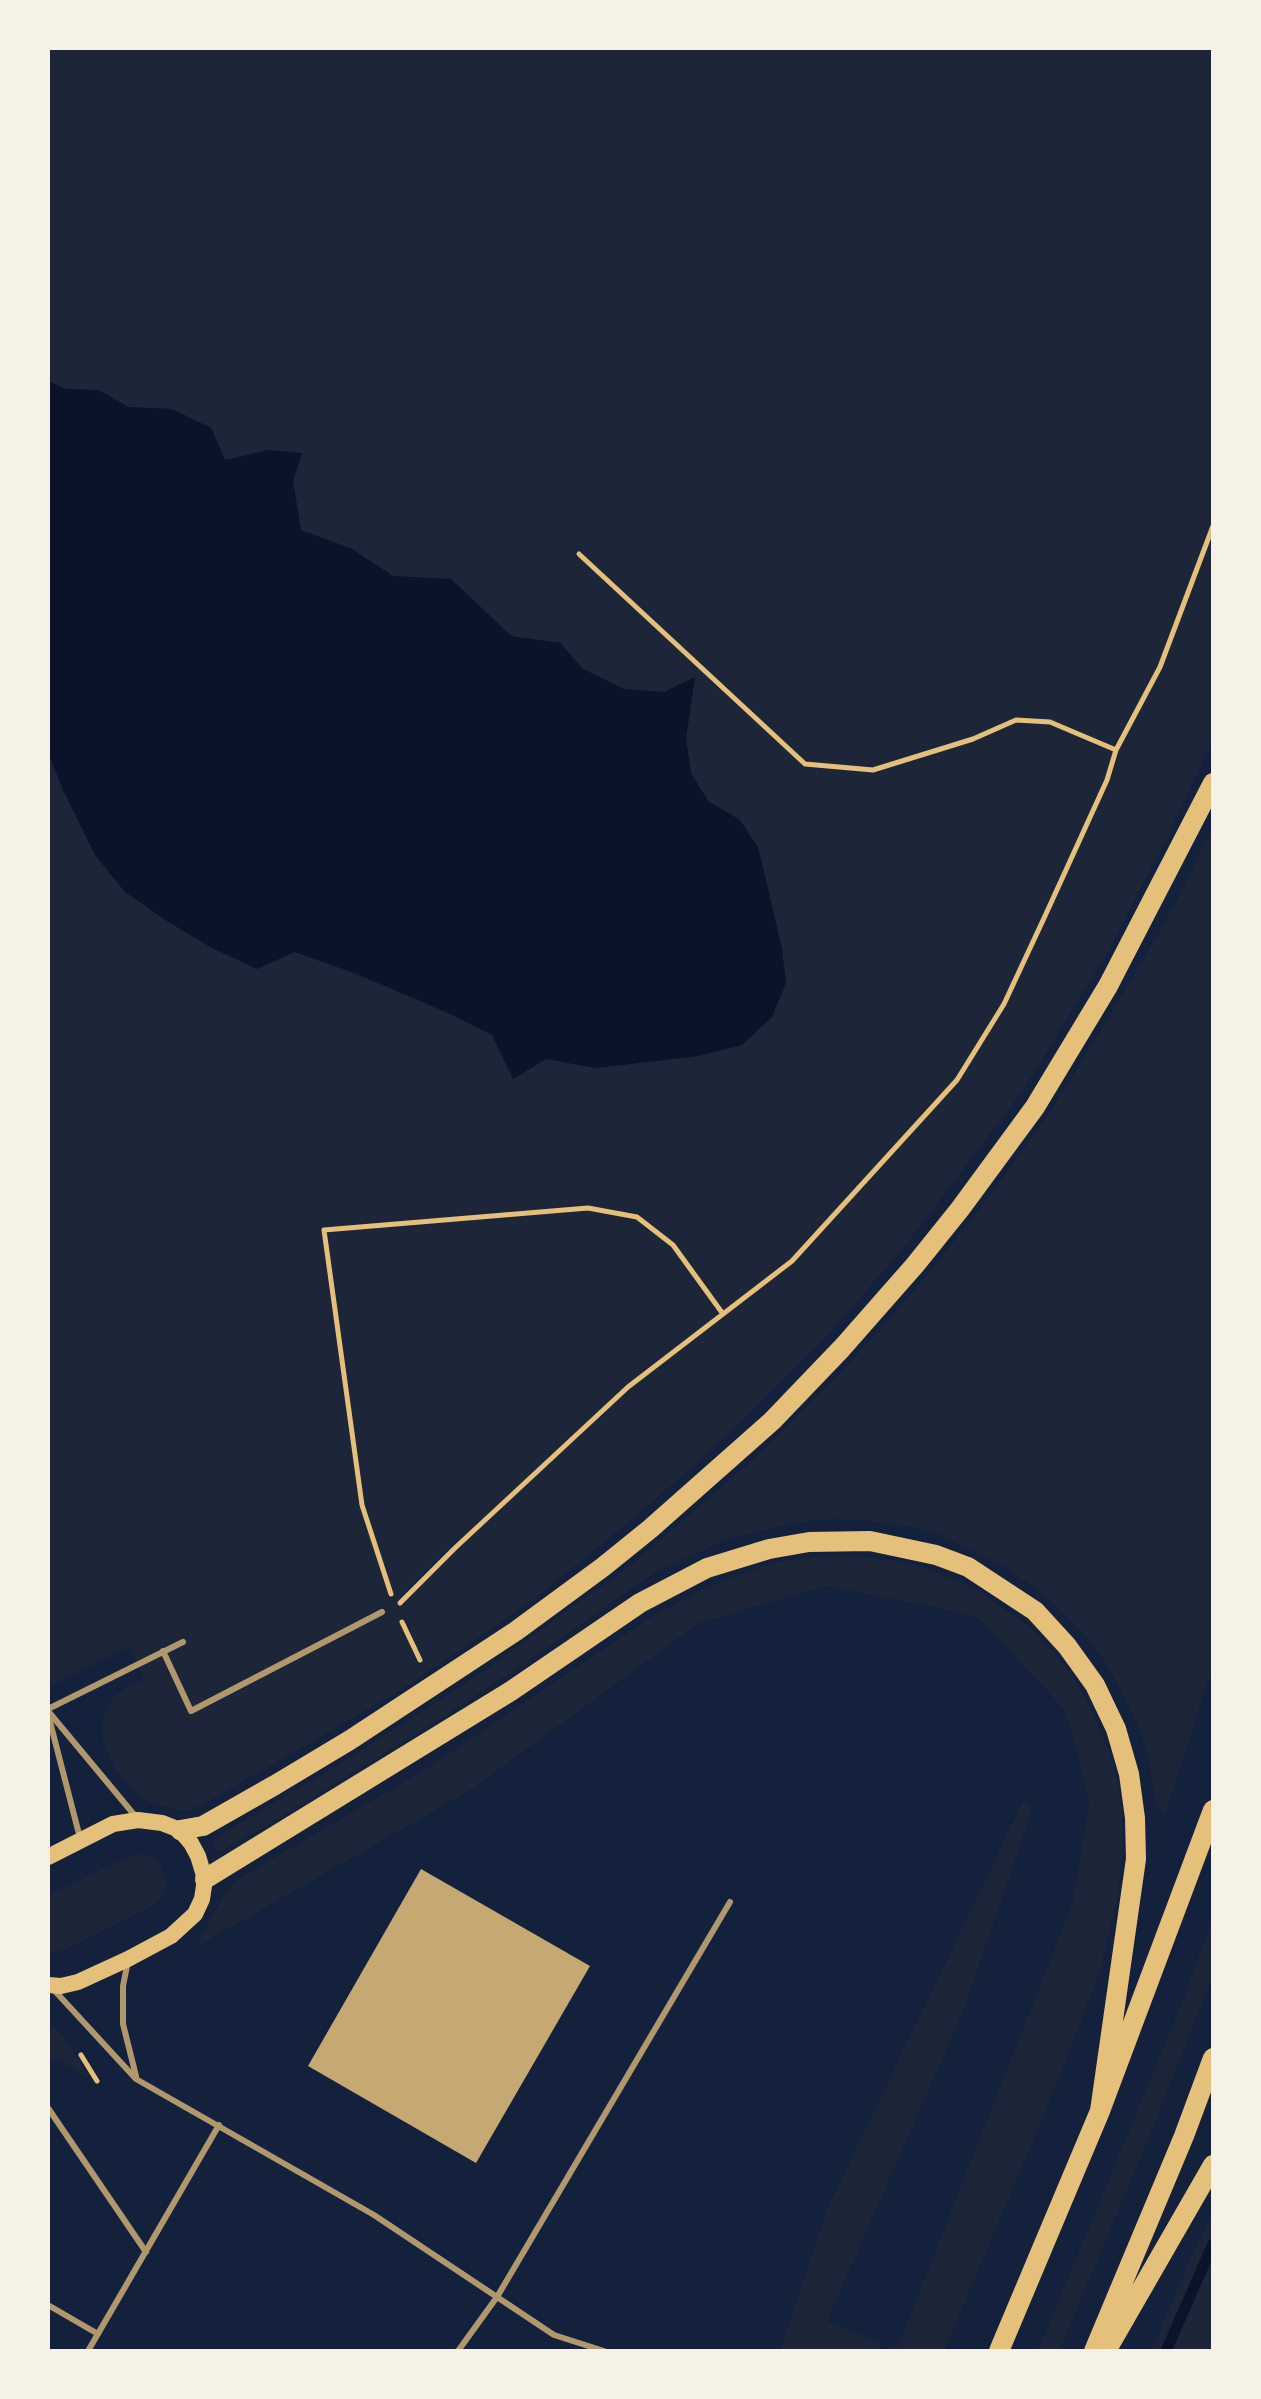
<!DOCTYPE html>
<html>
<head>
<meta charset="utf-8">
<style>
	body { margin:0 }
	#map { position:relative; width:1261px; height:2399px; overflow:hidden; background:#14213d; font-family:Karla,sans-serif }
	canvas { display:block }
	.frame { position:absolute; inset:0; border:50px solid #f6f1e7; pointer-events:none }
</style>
</head>
<body>
<div id="map">
<canvas width="1261" height="2399"></canvas>
<div class="frame"></div>
</div>
<script>
const ctx = document.querySelector('canvas').getContext('2d');
ctx.lineJoin = 'round';
function fill(path, color) { ctx.fillStyle = color; ctx.fill(path, 'evenodd'); }
const shape = rows => new Path2D(rows.map(r => 'M' + r).join(''));
function stroke(path, color, width, dash) { ctx.strokeStyle = color; ctx.lineWidth = width; ctx.lineCap = dash ? 'butt' : 'round'; ctx.setLineDash(dash || []); ctx.stroke(path); }
const green = shape([
	[48,48,1213,48,1213,738,1167,838,1106,955,1021,1093,901,1251,818,1346,702,1459,625,1525,539,1595,471,1643,399,1691,221,1794,191,1810,181,1811,151,1803,137,1793,117,1771,103,1741,102,1724,107,1708,115,1696,125,1688,145,1681,130,1646,48,1687,48,752,64,792,95,855,125,892,170,923,295,952,399,991,546,1059,596,1068,698,1056,742,1045,740,820,708,801,691,773,686,739,695,678,664,692,624,689,583,669,560,643,512,636,451,579,393,576,352,549,301,530,293,481,302,454,269,450,225,460,211,428,172,409,128,407,99,390,66,389,48,381],
	[1213,826,1213,1666,1166,1811,1163,1812,1157,1808,1148,1754,1140,1731,1118,1685,1103,1658,1085,1635,1047,1597,1006,1567,940,1535,922,1529,873,1521,831,1519,799,1522,731,1538,655,1572,533,1658,441,1718,274,1821,221,1851,217,1851,213,1839,353,1756,475,1677,630,1566,752,1461,838,1376,925,1278,976,1214,1048,1116,1143,961,1178,898],
	[844,1555,889,1560,921,1567,951,1578,983,1594,1032,1629,1070,1672,1092,1711,1112,1758,1122,1806,1123,1846,1117,1900,1099,1974,1048,2105,944,2351,881,2351,899,2344,1072,1905,1089,1802,1073,1734,1063,1708,981,1620,954,1611,826,1586,699,1623,469,1791,196,1947,224,1895,238,1879,425,1770,647,1620,703,1589,758,1568,786,1560],
	[1023,1802,1029,1803,1032,1807,1027,1824,964,2009,827,2321,882,2344,874,2351,780,2351,829,2205],
	[132,1855,146,1855,153,1858,160,1865,166,1882,164,1891,159,1900,152,1906,66,1949,58,1952,48,1952,48,1896],
	[1213,1917,1213,1975,1145,2147,1059,2351,1038,2351,1183,2001],
	[48,2020,64,2038,90,2079,62,2061,48,2057],
	[1213,2212,1213,2351,1151,2351,1190,2260]
]);
const water = shape([
	[48,381,66,389,99,390,128,407,172,409,211,428,225,460,269,450,302,453,293,481,301,530,352,549,393,576,451,579,511,636,560,643,583,669,624,689,664,692,695,677,686,739,691,773,708,801,740,820,758,847,770,897,782,949,786,983,772,1017,742,1045,698,1056,596,1068,546,1059,513,1079,492,1035,446,1012,352,972,295,952,257,969,212,948,170,923,125,892,95,855,64,792,48,752]
]);
const stream = shape([
	[1166,2351,1213,2244]
]);
const building = shape([
	[421,1869,590,1966,476,2163,308,2066]
]);
const path = shape([
	[579,554,805,764,873,770,973,739,1016,720,1050,722,1116,750],
	[391,1594,362,1505,324,1230,588,1208,637,1217,673,1245,723,1314],
	[400,1603,455,1548,628,1387,792,1261,957,1080,1004,1004,1045,916,1107,780,1116,750,1160,667,1213,526],
	[402,1622,420,1660],
	[81,2055,97,2081]
]);
const service = shape([
	[163,1651,191,1711,382,1612],
	[48,1709,183,1642],
	[48,1711,136,1817],
	[48,1714,80,1838],
	[128,1961,123,1986,123,2024,136,2076],
	[54,1990,136,2079,374,2215,554,2335,604,2351],
	[48,2108,146,2252],
	[48,2305,98,2334],
	[88,2351,219,2125],
	[458,2351,497,2297,730,1902]
]);
const secondary = shape([
	[48,1857,113,1824,138,1820,162,1823,180,1830,191,1843,198,1856,205,1879,202,1899,195,1914,171,1936,128,1959,78,1982,61,1986,48,1985]
]);
const primary = shape([
	[180,1830,203,1826,275,1785,350,1740,516,1631,603,1567,650,1529,772,1421,842,1348,915,1265,960,1209,1035,1107,1108,986,1213,783],
	[205,1879,511,1691,640,1603,707,1568,769,1549,809,1542,870,1541,936,1555,968,1567,1035,1611,1067,1646,1095,1685,1116,1729,1129,1774,1135,1818,1136,1859,1100,2111],
	[999,2351,1100,2111,1213,1810],
	[1094,2351,1184,2136,1213,2058],
	[1106,2351,1213,2165]
]);
fill(green, '#1d2539');
fill(water, '#0b132b');
stroke(stream, '#0b132b', 11);
fill(building, '#c6a872');
stroke(path, '#e5c07b', 5);
stroke(service, '#b1986c', 6);
stroke(secondary, '#e5c07b', 16);
stroke(primary, '#e5c07b', 20);
</script>
</body>
</html>
